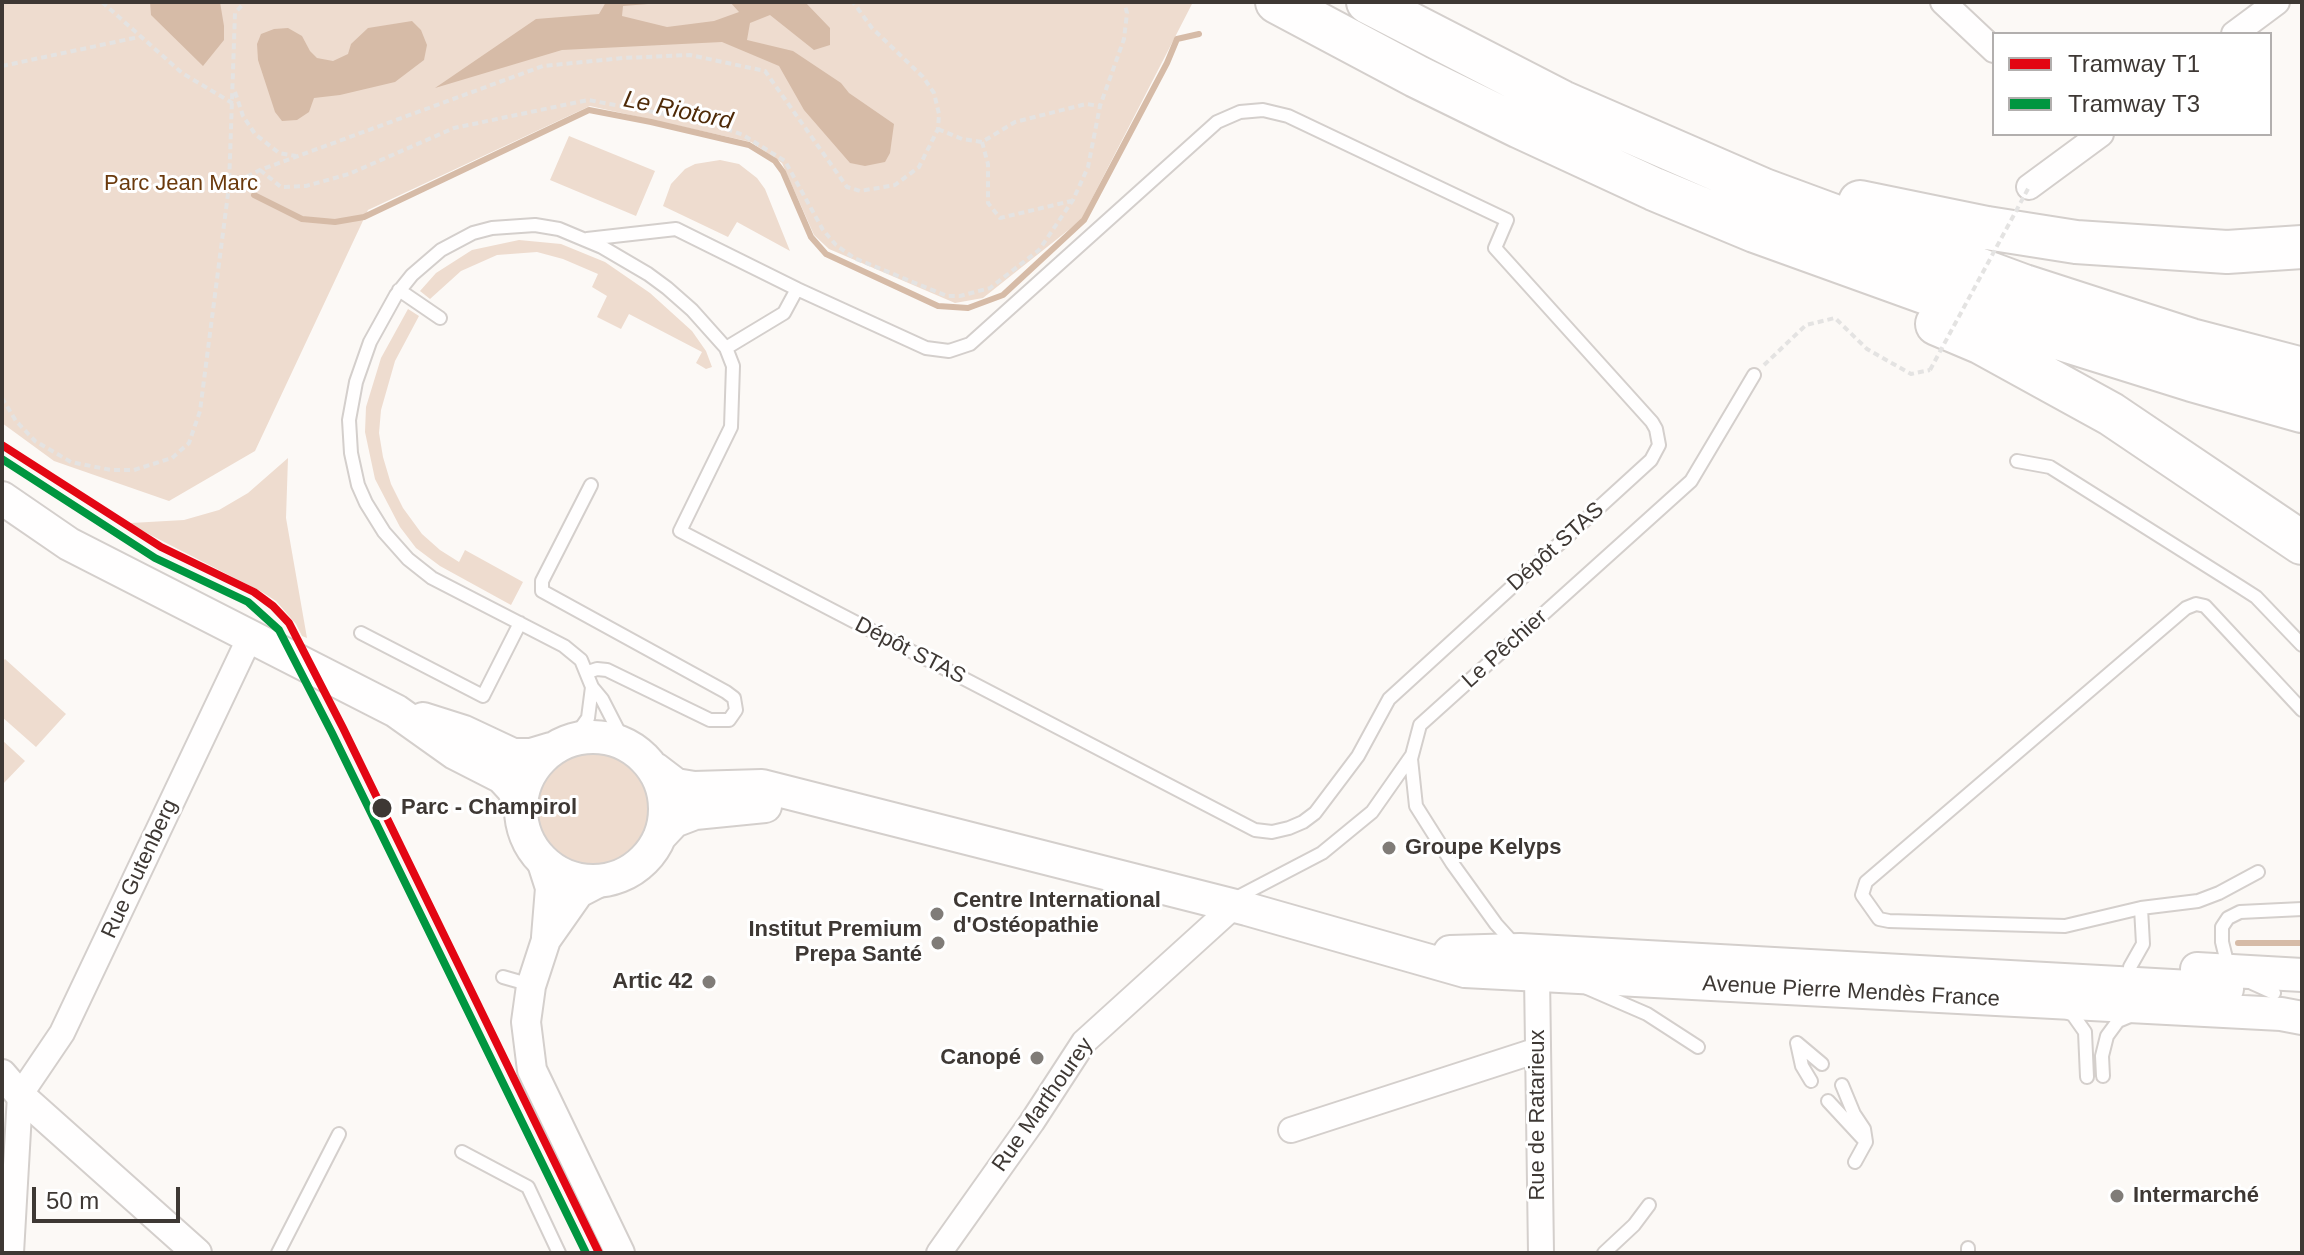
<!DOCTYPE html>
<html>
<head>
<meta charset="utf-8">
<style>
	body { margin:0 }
	#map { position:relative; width:2304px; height:1255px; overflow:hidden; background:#fcf9f6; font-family:Helvetica,sans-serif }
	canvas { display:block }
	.frame { position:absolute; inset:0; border:4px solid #3e3834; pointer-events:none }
	.legend { position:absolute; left:1992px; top:32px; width:280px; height:104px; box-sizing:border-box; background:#fff; border:2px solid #b2afae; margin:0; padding:10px 14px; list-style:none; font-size:24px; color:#3e3834 }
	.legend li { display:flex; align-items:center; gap:16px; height:40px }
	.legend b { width:40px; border:2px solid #b2afae }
	.scale { position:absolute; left:32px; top:1187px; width:148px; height:36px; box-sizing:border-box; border:4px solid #3e3834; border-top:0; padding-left:10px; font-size:24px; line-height:28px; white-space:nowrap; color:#3e3834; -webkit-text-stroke:6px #fff; paint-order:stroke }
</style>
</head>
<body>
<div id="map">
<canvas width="2304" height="1255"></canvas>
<div class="frame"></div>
<ul class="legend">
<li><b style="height:10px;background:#e30613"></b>Tramway T1</li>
<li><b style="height:10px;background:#009640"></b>Tramway T3</li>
</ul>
<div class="scale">50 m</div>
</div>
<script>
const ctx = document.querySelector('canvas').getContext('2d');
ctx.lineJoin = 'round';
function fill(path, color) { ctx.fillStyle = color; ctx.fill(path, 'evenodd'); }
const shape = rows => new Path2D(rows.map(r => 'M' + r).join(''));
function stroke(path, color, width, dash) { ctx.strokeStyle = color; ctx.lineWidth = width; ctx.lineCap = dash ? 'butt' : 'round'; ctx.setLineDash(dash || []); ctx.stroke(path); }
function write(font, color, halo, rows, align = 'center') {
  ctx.font = font + ' Helvetica,sans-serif'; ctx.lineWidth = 6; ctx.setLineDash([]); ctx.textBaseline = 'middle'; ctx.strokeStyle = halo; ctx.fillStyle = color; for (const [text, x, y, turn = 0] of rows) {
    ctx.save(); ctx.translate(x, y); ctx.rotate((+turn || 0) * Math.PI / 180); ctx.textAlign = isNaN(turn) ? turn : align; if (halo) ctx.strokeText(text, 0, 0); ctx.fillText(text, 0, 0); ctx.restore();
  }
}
const green = shape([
	[2,2,1193,2,1081,220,983,298,955,303,829,249,814,235,782,163,751,142,590,106,368,210,255,451,169,501,54,461,2,423],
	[569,136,655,171,636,216,550,180],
	[720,160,739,164,757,178,765,189,790,251,737,222,728,237,663,206,671,184,685,169,695,164],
	[519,240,561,244,605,262,650,293,692,331,706,351,712,367,706,369,696,363,702,352,629,314,621,329,597,317,607,296,592,287,598,274,563,259,537,252,497,255,461,271,430,299,420,291,436,273,472,250],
	[408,309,419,316,395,361,381,410,379,433,383,457,391,484,403,508,422,534,440,550,459,562,465,550,523,582,511,605,440,566,416,548,400,527,375,479,365,432,366,407,381,358],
	[288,458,286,518,307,638,302,636,296,624,276,601,262,592,131,525,131,523,184,520,219,510,248,493],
	[5,659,66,714,36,747,2,717,2,662],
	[2,740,25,761,2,785],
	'534 809a60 60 0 1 1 120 0a60 60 0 1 1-120 0Z'
]);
const water = shape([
	[150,2,220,2,224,26,224,40,203,66,151,15],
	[606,2,673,2,623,6,622,16,667,27,714,21,739,12,730,2,805,2,830,28,830,45,814,50,770,15,750,23,747,40,793,51,841,83,849,93,894,124,890,153,885,162,865,166,850,163,804,110,779,66,722,42,562,50,435,88,536,19,599,14],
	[412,21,421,30,427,45,424,60,395,82,340,95,314,98,309,112,297,120,282,121,275,112,258,60,257,44,261,34,274,29,288,28,302,36,310,51,317,58,333,61,348,54,351,44,368,28]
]);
const stream = shape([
	[254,195,302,219,335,222,364,217,589,110,651,122,749,145,775,161,783,172,811,237,826,254,938,306,968,308,1003,295,1084,220,1167,63,1177,39,1199,34],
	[2238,943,2302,943]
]);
const path = shape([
	[102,2,182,73,234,104],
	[2,66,139,37],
	[235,92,243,116,255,134,279,153,296,156],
	[938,129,962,139,982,142,1015,122,1086,104,1100,106],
	[982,142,988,164,988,203,1000,218,1071,201],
	[260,170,281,187,306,186,349,174,454,128,588,100,708,122,743,135,785,161,823,230,836,245,854,258,947,296,960,296,990,288,1039,250,1073,200,1088,167,1100,106,1124,39,1127,13,1124,2],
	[229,186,260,170,543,66,623,58,690,55,765,71,847,187,860,191,895,185,919,167,938,129,939,114,934,93,923,77,872,28,853,2],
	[1764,365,1806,325,1835,318,1867,349,1911,374,1930,370],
	[2,398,16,421,35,441,71,462,111,470,134,470,172,458,189,443,200,411,229,186,235,13,245,2]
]);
const service = shape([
	[587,239,676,229,797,289],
	[399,290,440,318],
	[2017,461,2050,467,2242,588,2256,597,2302,645],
	[361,633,483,696,520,623],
	[588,672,597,669,607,670,710,720,729,720,736,710,734,698,726,692,542,591,542,581,591,485],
	[592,687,602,699,623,740,632,749],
	[557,746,578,732,588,718,592,687,581,660,564,646,432,578,408,559,384,532,366,503,358,485,351,453,349,420,356,382,370,342,396,295,412,275,441,250,473,233,492,228,535,225,559,229,602,247,648,274,667,288,692,310,726,348,733,366,731,427,680,531,1255,830,1272,832,1289,828,1303,822,1315,813,1358,756,1389,699,1651,460,1659,445,1656,429,1652,422,1495,248,1507,220,1288,116,1263,110,1240,112,1217,122,970,344,949,351,926,348,797,289,784,313,726,348],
	[2258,872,2219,893,2198,901,2141,908,2065,926,1889,921,1879,919,1862,895,1866,882,2186,608,2196,604,2205,606,2302,710],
	[1234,899,1322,853,1372,812,1412,755],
	[1515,945,1496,924,1452,863,1416,806,1411,759,1420,725,1691,481,1754,375],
	[2130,967,2143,944,2141,908],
	[2232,967,2226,958,2222,942,2222,927,2228,918,2240,912,2302,909],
	[503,977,531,985],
	[2252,983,2274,993],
	[1587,988,1647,1014,1698,1047],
	[2064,1011,2073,1015,2085,1032,2087,1077],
	[1797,1043,1802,1066,1811,1081],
	[1797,1043,1822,1064],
	[2103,1076,2102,1056,2107,1036,2118,1021,2130,1016],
	[1842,1085,1854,1114,1864,1129,1866,1142,1855,1162],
	[1828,1101,1866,1142],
	[462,1152,528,1187,559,1253],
	[1968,1248,1968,1253],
	[278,1253,339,1134],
	[1604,1253,1634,1225,1649,1205]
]);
const minor = shape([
	[1943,2,1994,50],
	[2234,34,2277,2],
	[2029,187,2101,134],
	[1537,976,1541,1253],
	[1291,1130,1538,1050],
	[11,1253,20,1095,62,1033,250,637],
	[939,1253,1032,1122,1084,1042,1234,906]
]);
const tertiary = shape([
	[541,860,550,888,546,937],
	[606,879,579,893,546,940,531,986,526,1022,532,1070,620,1253],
	[2,1074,20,1095,197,1253]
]);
const secondary = shape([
	[2,498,69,544,396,711,455,753,502,777,513,789,520,804],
	[423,719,464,732,513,755,531,755,551,749],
	'521 809a72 72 0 1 1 144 0a72 72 0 1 1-144 0Z',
	[655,769,676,785,694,788,762,786,1247,909,1465,971,2281,1014,2302,1018],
	[660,836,674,821,695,813,765,806],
	[1450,952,1520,950,2227,989],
	[2197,969,2302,975]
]);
const motorway = shape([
	[1277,2,1416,76,1520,127,1654,189,1755,231,2013,324,2192,380,2302,411],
	[1368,2,1562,102,1764,190,2024,286,2191,340,2302,369],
	[1860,202,1987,228,2076,242,2227,252,2302,247],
	[1937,324,1982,343,2111,414,2302,543]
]);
const pathBridge = shape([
	[1930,370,2029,187]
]);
const tram1 = shape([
	[2,445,161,547,254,592,273,606,289,623,343,728,599,1253]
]);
const tram2 = shape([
	[2,459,155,558,248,602,279,630,332,733,586,1253]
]);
const markers = [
	[382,808,11,"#3e3834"],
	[1389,848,8,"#807c78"],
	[937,914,8,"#807c78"],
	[938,943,8,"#807c78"],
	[709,982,8,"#807c78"],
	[1037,1058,8,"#807c78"],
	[2117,1196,8,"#807c78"]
];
const parkNames = [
	["Parc Jean Marc",181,184]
];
const streetNames = [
	["Dépôt STAS",1556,547,-42],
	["Le Pêchier",1505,649,-42],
	["Dépôt STAS",910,651,27],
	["Rue Gutenberg",140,869,-65],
	["Avenue Pierre Mendès France",1851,992,3],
	["Rue Marthourey",1043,1105,-55],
	["Rue de Ratarieux",1538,1115,-90]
];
const stopNames = [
	["Parc - Champirol",401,808]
];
const poiNames = [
	["Groupe Kelyps",1405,848],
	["Centre International",953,901],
	["d'Ostéopathie",953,926],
	["Institut Premium",922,930,"right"],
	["Prepa Santé",922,955,"right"],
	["Artic 42",693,982,"right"],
	["Canopé",1021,1058,"right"],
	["Intermarché",2133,1196]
];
const waterNames = [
	["Le Riotord",678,111,12]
];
fill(green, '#eedccf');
fill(water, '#d6bba7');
stroke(stream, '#d6bba7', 6);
stroke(service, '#d4cfcc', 16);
stroke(minor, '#d4cfcc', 28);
stroke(tertiary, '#d4cfcc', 32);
stroke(secondary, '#d4cfcc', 36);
stroke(motorway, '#d4cfcc', 46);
stroke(path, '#e4e3e2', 4, [6, 4]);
stroke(service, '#fffefe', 12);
stroke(minor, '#fffefe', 24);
stroke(tertiary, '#fffefe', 28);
stroke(secondary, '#fffefe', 32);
stroke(motorway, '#fffefe', 42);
stroke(pathBridge, '#e4e3e2', 4, [6, 4]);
stroke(tram1, '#e30613', 8);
stroke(tram2, '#009640', 8);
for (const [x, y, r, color] of markers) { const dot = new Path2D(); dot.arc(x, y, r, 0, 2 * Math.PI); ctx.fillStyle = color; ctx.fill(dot); stroke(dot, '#fff', 3); }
write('22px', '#6b3a0d', '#fff', parkNames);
write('22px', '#3e3834', '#fff', streetNames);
write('bold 22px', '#3e3834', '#fff', stopNames, 'left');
write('bold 22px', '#3e3834', '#fff', poiNames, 'left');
write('italic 24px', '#4f2a08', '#fff', waterNames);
</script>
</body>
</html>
